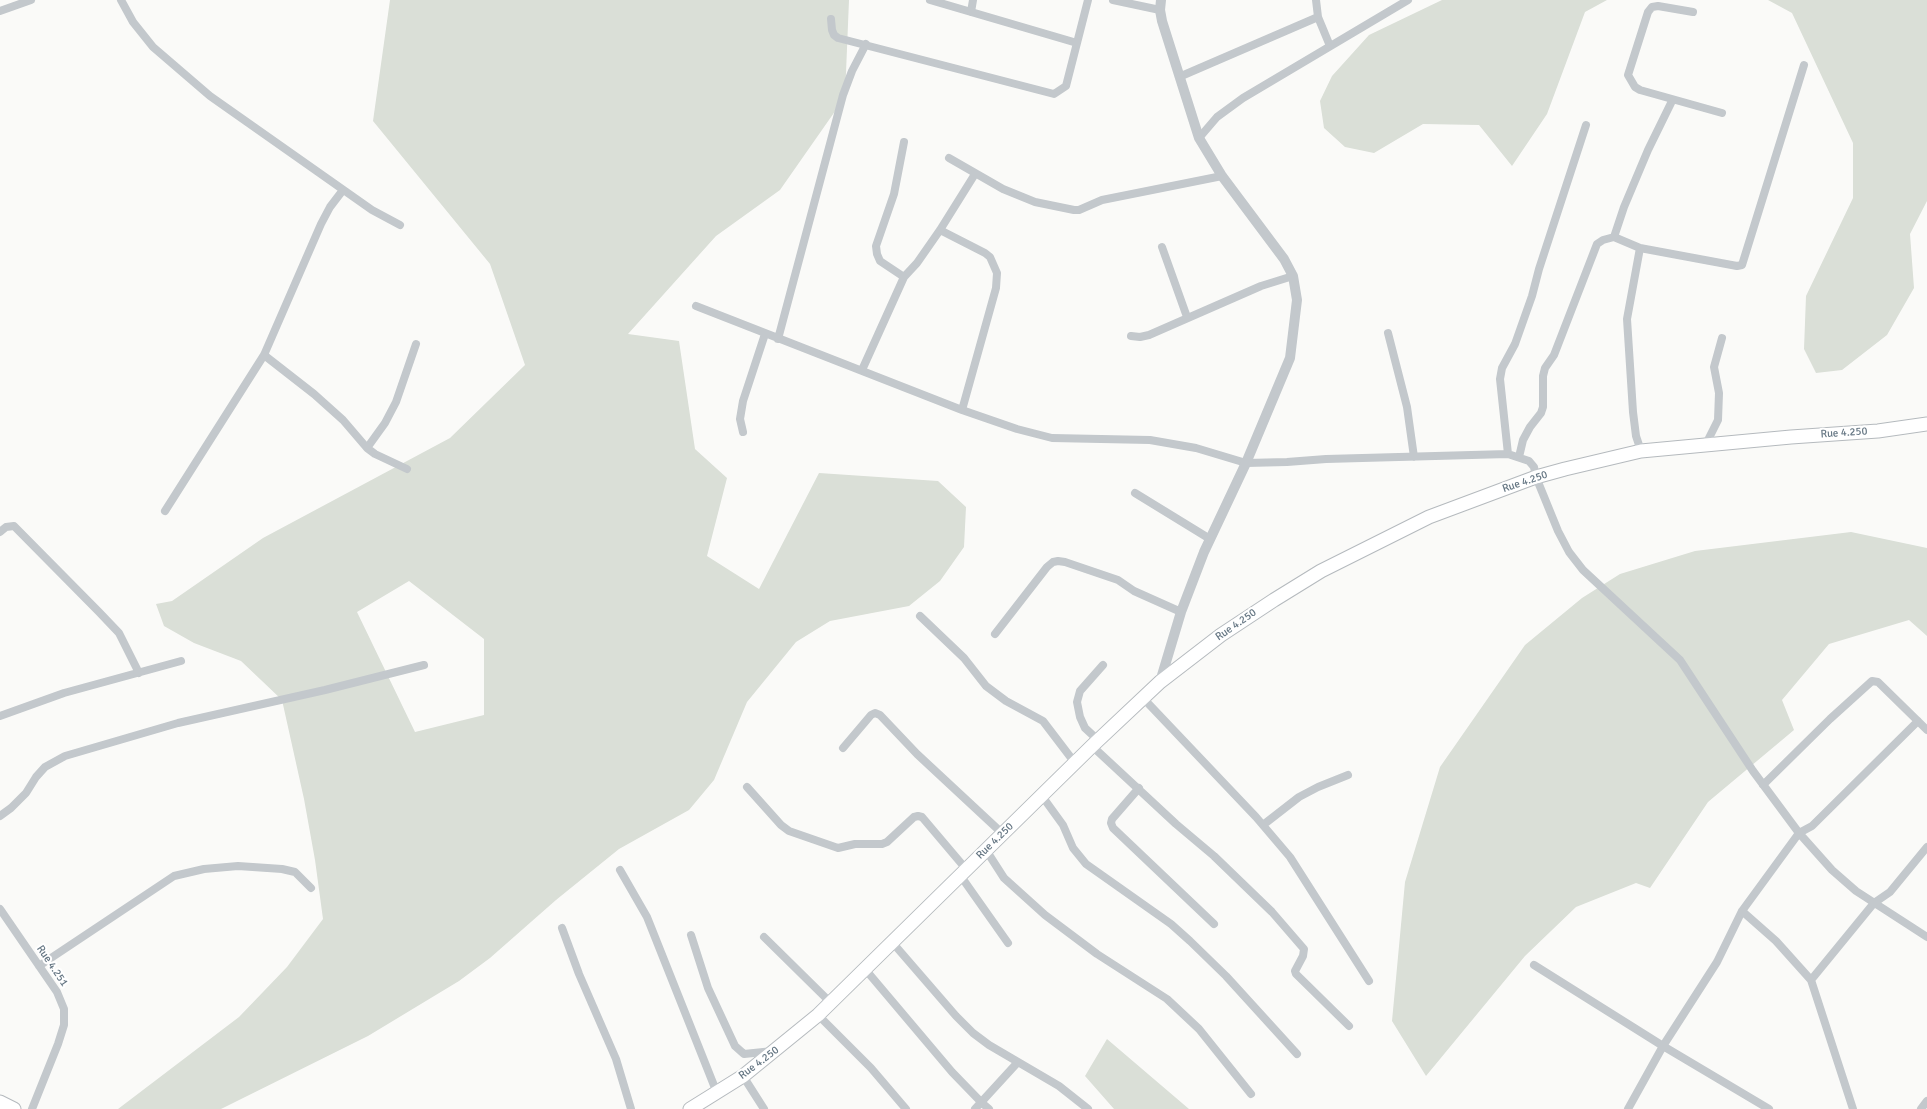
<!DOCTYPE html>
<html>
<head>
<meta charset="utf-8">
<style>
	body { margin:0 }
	canvas { display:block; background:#fafaf8 }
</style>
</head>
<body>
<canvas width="1927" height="1109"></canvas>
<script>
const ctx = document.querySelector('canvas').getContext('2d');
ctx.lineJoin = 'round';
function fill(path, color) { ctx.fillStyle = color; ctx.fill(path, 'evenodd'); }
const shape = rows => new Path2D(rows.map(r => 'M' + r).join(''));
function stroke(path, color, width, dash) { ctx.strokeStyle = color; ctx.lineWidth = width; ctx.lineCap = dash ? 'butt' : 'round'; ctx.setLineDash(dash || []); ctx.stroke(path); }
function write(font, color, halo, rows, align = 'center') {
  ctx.font = font + ' Signika,sans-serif'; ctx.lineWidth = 4; ctx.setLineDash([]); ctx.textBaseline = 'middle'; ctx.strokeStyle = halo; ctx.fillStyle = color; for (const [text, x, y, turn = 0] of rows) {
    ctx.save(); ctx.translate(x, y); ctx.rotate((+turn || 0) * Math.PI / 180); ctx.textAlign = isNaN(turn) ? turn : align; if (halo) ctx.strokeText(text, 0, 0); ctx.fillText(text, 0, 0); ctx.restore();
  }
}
const green = shape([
	[390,0,849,0,845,97,780,190,716,236,628,334,679,341,695,449,727,478,707,556,759,589,819,473,938,481,966,507,964,547,940,581,909,606,830,621,796,642,747,702,714,780,689,810,619,849,556,900,490,958,459,981,368,1036,221,1109,118,1109,239,1017,287,967,323,919,315,860,304,799,282,700,241,661,194,643,164,626,156,604,172,601,263,538,450,438,525,365,490,264,373,121],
	[409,581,484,639,484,715,415,732,357,612],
	[1442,0,1607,0,1585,12,1547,114,1512,166,1479,125,1423,124,1374,153,1345,147,1324,128,1320,101,1332,76,1369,35],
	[1768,0,1927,0,1927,201,1910,234,1914,288,1887,335,1842,370,1816,373,1804,349,1806,296,1853,198,1853,143,1792,13],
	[1851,532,1927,548,1927,636,1909,620,1829,644,1782,700,1794,730,1708,802,1650,888,1636,883,1576,907,1525,956,1426,1076,1392,1021,1405,882,1440,767,1525,645,1582,598,1620,574,1695,551],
	[1107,1039,1189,1109,1114,1109,1085,1076]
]);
const minor = shape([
	[121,0,133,22,153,47,210,96,372,210,400,225],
	[930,0,1077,43],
	[1113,0,1160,10],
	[1316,0,1318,17,1330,46],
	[0,11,31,0],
	[971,12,973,0],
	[1693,12,1658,6,1652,7,1648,12,1628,75,1635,87,1640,90,1722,113],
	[831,19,832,30,834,35,838,38,1054,94,1066,86,1088,0],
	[1179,77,1318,17],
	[1199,138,1217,117,1243,98,1408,0],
	[949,158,1003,189,1035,202,1074,210,1079,210,1102,200,1222,176],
	[940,230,985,253,990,257,997,273,996,288,962,410],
	[1614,237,1624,207,1648,150,1672,101],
	[1162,247,1187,317],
	[1640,248,1627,319,1633,412,1636,436,1641,451],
	[904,277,880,261,877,254,876,246,894,194,904,142],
	[696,306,962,410,1017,429,1052,438,1150,440,1196,448,1246,463,1287,462,1326,459,1508,454,1529,461,1534,467,1536,477,1558,531,1569,552,1583,570,1680,660,1753,771,1799,833,1832,870,1856,891,1927,937],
	[1388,333,1407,407,1414,457],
	[1131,336,1140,337,1149,335,1261,286,1293,276],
	[778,339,843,95,852,71,866,44],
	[264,355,314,394,343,420,367,448,375,454,407,469],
	[862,370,904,277,917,263,940,230,975,174],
	[743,432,740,419,743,401,765,334],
	[1706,444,1718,420,1719,393,1714,367,1722,338],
	[367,448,385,423,396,402,416,344],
	[1508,454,1500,379,1502,368,1515,344,1532,296,1539,269,1586,125],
	[1519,457,1523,440,1530,427,1541,413,1543,407,1543,376,1545,368,1554,355,1597,244,1603,240,1614,237,1640,248,1737,266,1742,265,1804,65],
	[1135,493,1210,539],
	[165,511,264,355,321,224,330,207,343,190],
	[0,532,6,527,14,526,99,612,119,633,139,673],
	[920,616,964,658,986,686,1006,701,1043,721,1075,763],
	[995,634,1047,567,1053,562,1058,561,1065,562,1118,580,1134,591,1181,612],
	[1143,698,1256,817,1290,857,1369,981],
	[0,716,64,693,181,661],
	[1098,740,1085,728,1080,717,1077,702,1080,691,1103,665],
	[1092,746,1176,824,1214,856,1272,912,1304,949,1303,956,1295,971,1296,974,1349,1026],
	[843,748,871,715,875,713,880,715,917,754,1003,834],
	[1763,785,1830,719,1872,681,1878,682,1927,730],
	[747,787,781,825,789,831,838,848,855,844,882,844,887,842,914,817,918,816,922,817,966,869],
	[1139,788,1112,819,1111,823,1113,828,1214,924],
	[1042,796,1063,825,1073,848,1086,864,1171,924,1190,941,1226,976,1297,1054],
	[0,816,11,808,26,793,36,777,45,767,65,756,178,723,325,690,424,665],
	[1263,825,1299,797,1318,787,1348,775],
	[986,850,1004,878,1045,915,1097,954,1167,999,1199,1029,1251,1094],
	[620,870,647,917,717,1093],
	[960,875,1008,943],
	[0,909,57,992,64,1009,64,1025,58,1044,32,1109],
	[1742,911,1776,941,1811,980],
	[562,928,579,974,616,1059,631,1109],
	[691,935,708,988,735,1046,744,1054,773,1051],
	[764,937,831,1003],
	[892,942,956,1016,973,1033,989,1045,1059,1086,1088,1109],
	[1534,965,1663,1046,1769,1109],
	[39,966,174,876,204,869,238,866,282,869,295,872,311,888],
	[865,969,952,1072,982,1103,989,1109],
	[818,1015,871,1068,906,1109],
	[743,1076,764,1109],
	[975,1109,1018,1062],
	[1628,1109,1663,1046,1717,962,1742,911,1799,833,1812,826,1918,721],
	[1853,1109,1811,980,1874,903,1890,892,1927,847],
	[1921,1109,1927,1101]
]);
const tertiary = shape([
	[1160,682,1181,612,1204,552,1246,463,1290,358,1297,300,1293,276,1284,259,1222,176,1199,138,1162,21,1160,10,1161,0]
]);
const primary = shape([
	[0,1102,14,1109],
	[690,1109,743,1076,818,1015,1092,746,1160,682,1221,635,1274,600,1321,571,1429,517,1536,477,1565,469,1641,451,1791,437,1878,431,1927,424]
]);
const streetNames = [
	["Rue 4.250",1844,433,-4],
	["Rue 4.250",1525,482,-19],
	["Rue 4.250",1236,625,-35],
	["Rue 4.250",995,841,-44],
	["Rue 4.251",52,966,56],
	["Rue 4.250",759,1063,-37]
];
fill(green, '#dadfd7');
stroke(primary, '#b5babe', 15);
stroke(minor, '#c3c8cc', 8);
stroke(tertiary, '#c3c8cc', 10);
stroke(primary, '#fff', 13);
write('11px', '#657683', '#fff', streetNames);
</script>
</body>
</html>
